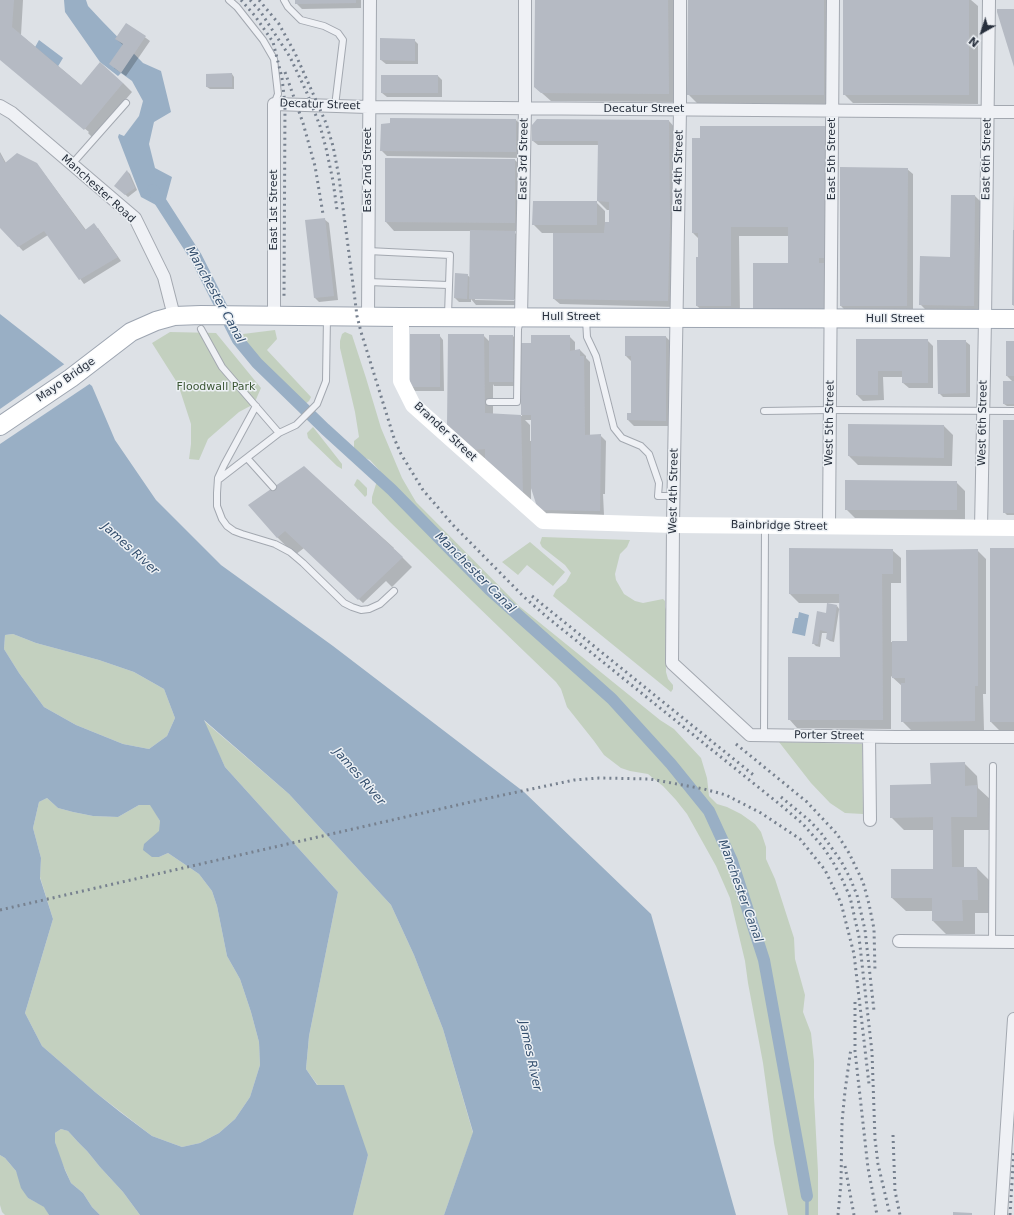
<!DOCTYPE html>
<html>
<head>
<meta charset="utf-8">
<style>
	body { margin:0 }
	#map { position:relative; width:1014px; height:1215px; overflow:hidden; background:#dde1e6; font-family:"DejaVu Sans",sans-serif }
	canvas { display:block }
	.north { position:absolute; left:962px; top:12px; width:40px; height:40px; -webkit-text-stroke:3px #ecf0f4; paint-order:stroke; rotate:219deg; font-size:11px; font-weight:700; line-height:16px; text-align:center; color:#272f3c }
	.north::after { content:''; display:block; margin:auto; width:14px; height:18px; background:#272f3c; clip-path:polygon(50% 0,100% 100%,50% 72%,0 100%) }
</style>
</head>
<body>
<div id="map">
<canvas width="1014" height="1215"></canvas>
<div class="north">N</div>
</div>
<script>
const ctx = document.querySelector('canvas').getContext('2d');
ctx.lineJoin = 'round';
function fill(path, color) { ctx.fillStyle = color; ctx.fill(path, 'evenodd'); }
const shape = rows => new Path2D(rows.map(r => 'M' + r).join(''));
function stroke(path, color, width, dash) { ctx.strokeStyle = color; ctx.lineWidth = width; ctx.lineCap = dash ? 'butt' : 'round'; ctx.setLineDash(dash || []); ctx.stroke(path); }
function write(font, color, halo, rows, align = 'center') {
  ctx.font = font + ' "DejaVu Sans",sans-serif'; ctx.lineWidth = 3; ctx.setLineDash([]); ctx.textBaseline = 'middle'; ctx.strokeStyle = halo; ctx.fillStyle = color; for (const [text, x, y, turn = 0] of rows) {
    ctx.save(); ctx.translate(x, y); ctx.rotate((+turn || 0) * Math.PI / 180); ctx.textAlign = isNaN(turn) ? turn : align; if (halo) ctx.strokeText(text, 0, 0); ctx.fillText(text, 0, 0); ctx.restore();
  }
}
const green = shape([
	[275,330,277,339,267,350,311,397,309,401,304,405,286,388,274,373,254,357,248,349,243,334],
	[170,332,216,333,261,388,254,404,239,412,208,439,199,460,189,459,191,444,191,424,178,384,152,343],
	[345,332,352,335,366,378,381,428,402,478,416,502,519,606,660,720,674,729,701,758,707,778,709,796,717,804,727,807,741,814,755,824,761,832,766,847,766,859,775,879,794,938,795,959,805,995,803,1012,811,1033,814,1061,814,1097,818,1172,818,1215,788,1215,774,1143,763,1063,748,983,745,961,730,898,716,866,687,814,676,800,663,786,648,774,630,771,621,768,604,755,594,741,567,707,561,689,556,682,390,522,372,503,372,497,380,471,370,460,360,456,354,451,354,441,359,437,355,412,340,348,340,341,342,334],
	[313,427,342,464,342,469,337,466,308,438,307,433],
	[357,479,359,480,367,488,367,495,365,497,354,485],
	[542,537,630,540,627,547,620,554,615,574,616,580,624,594,635,601,643,603,663,599,665,601,665,607,667,613,666,672,668,679,673,685,673,689,671,692,553,596,556,590,566,582,571,573,565,565,542,547,540,543],
	[530,542,565,572,553,586,527,565,518,575,502,562],
	[13,634,36,643,99,660,134,672,164,689,175,718,167,736,149,749,123,744,76,725,44,707,19,673,4,649,5,635],
	[203,720,289,794,391,905,414,955,443,1029,473,1133,444,1215,353,1215,368,1155,306,1069,309,1036,338,892,225,767],
	[779,742,862,744,863,814,845,813,830,803,811,783],
	[47,798,58,808,73,812,93,816,118,817,139,805,151,805,160,821,159,857,168,853,199,874,212,891,217,906,227,956,240,979,251,1012,259,1042,260,1065,250,1097,235,1119,219,1133,200,1143,182,1147,152,1136,95,1092,42,1046,25,1013,53,919,40,877,41,858,33,828,39,802],
	[61,1129,68,1131,78,1142,87,1151,100,1167,123,1192,140,1215,100,1215,92,1207,83,1193,71,1183,59,1156,55,1142,55,1133],
	[0,1155,5,1158,16,1171,28,1198,45,1207,49,1215,5,1215,2,1212,0,1205]
]);
const water = shape([
	[64,0,86,0,88,6,102,21,143,63,161,71,171,112,154,122,149,144,155,168,172,177,165,203,156,205,141,197,118,137,119,134,124,136,139,116,143,101,132,81,121,73,118,76,100,62,65,12],
	[39,40,63,58,57,68,34,49],
	[0,314,92,386,115,440,156,500,221,565,333,646,524,792,651,914,736,1215,444,1215,473,1132,443,1029,414,955,391,905,289,794,204,720,225,767,338,892,309,1036,306,1069,317,1085,344,1085,368,1155,353,1215,140,1215,123,1192,100,1167,87,1151,78,1142,68,1131,61,1129,55,1133,55,1142,65,1170,71,1183,83,1193,92,1207,100,1215,49,1215,44,1207,28,1198,21,1188,16,1171,5,1158,0,1155],
	[13,634,36,643,99,660,134,672,164,689,175,718,167,736,149,749,123,744,76,725,44,707,19,673,4,649,5,635],
	[47,798,58,808,73,812,93,816,118,817,139,805,150,805,160,821,159,831,144,844,143,850,152,857,159,857,168,853,199,874,212,891,217,906,227,956,240,979,251,1012,259,1042,260,1065,250,1097,235,1119,219,1133,200,1143,182,1147,152,1136,120,1112,95,1092,42,1046,25,1013,53,919,40,878,41,858,33,828,39,802],
	[799,612,809,615,805,636,792,633,795,618,798,618]
]);
const pier = shape([
	[66,363,91,383,0,444,0,409]
]);
const shadow = shape([
	[0,0,23,0,21,35,82,86,123,83,132,92,93,138,88,133,89,132,0,59],
	[296,0,361,0,361,8,302,9,296,3],
	[536,0,677,0,678,102,551,101,535,87],
	[689,0,833,0,832,104,697,103,688,94],
	[844,0,971,0,978,6,978,104,853,103,844,94],
	[127,24,150,41,126,76,114,68,123,45,116,39],
	[414,40,418,44,418,64,386,64,381,60],
	[232,74,234,77,234,89,210,89,207,87],
	[438,76,442,80,442,97,387,97,382,93],
	[516,120,522,126,522,158,387,156,381,150,391,124],
	[669,121,677,130,674,307,560,304,554,299,554,233,542,233,533,224,596,202,605,211,605,223,610,223,610,210,607,210,598,201,599,145,538,145,533,141],
	[837,136,837,266,831,266,837,273,837,318,789,264,789,236,739,236,740,315,706,314,697,306,699,239,693,233],
	[0,152,6,163,37,164,86,230,98,228,121,261,84,284,48,235,23,251,0,226],
	[386,159,515,160,524,169,524,231,513,231,520,238,519,305,476,305,471,299,471,302,459,302,455,298,467,275,471,278,471,231,394,231,386,222],
	[475,298,519,299,519,301,475,300],
	[907,169,913,174,913,312,847,312,841,306],
	[128,172,130,174,137,190,128,197,116,186],
	[1014,194,1014,306,1013,305],
	[975,196,984,205,982,314,929,313,920,304,951,258],
	[324,219,329,223,338,300,319,302,315,298,306,221],
	[439,335,443,340,444,391,415,391,411,386],
	[483,335,490,342,513,336,517,340,517,386,494,386,493,384,493,414,522,416,522,344,532,344,569,336,575,342,575,351,580,350,586,356,586,358,590,362,590,436,600,435,606,441,605,494,603,494,604,515,543,514,531,487,531,503,486,458,483,458,457,433],
	[525,420,532,420,532,441,530,441,530,425],
	[666,337,672,343,671,426,634,426,628,420,632,414,632,362,626,356],
	[857,340,927,340,933,346,933,388,909,388,903,383,903,377,883,377,884,400,863,401,857,395],
	[965,341,970,345,970,397,943,397,939,393],
	[1014,342,1014,406,1007,406,1004,404,1013,382,1007,376],
	[1014,421,1014,515,1007,515,1004,512],
	[944,426,953,435,952,466,858,465,849,456],
	[304,467,394,548,369,573,371,574,395,550,412,567,392,587,386,581,363,603,304,548,295,555,277,537],
	[956,482,965,491,965,519,855,518,846,509],
	[1014,549,1014,731,1000,731,991,722],
	[892,550,901,558,901,583,891,583,891,642,908,642,977,550,986,559,986,694,983,694,984,730,911,730,902,721,902,686,891,676,891,729,797,728,789,719,841,658,840,610,839,610,834,642,830,641,827,639,828,633,822,633,820,647,816,646,813,643,827,614,837,606,840,610,840,603,799,603,790,594],
	[964,763,977,776,978,788,990,799,990,830,964,830,964,868,977,868,990,881,990,913,975,913,975,934,946,934,933,921,933,911,906,911,892,898,934,870,934,830,904,830,891,817,932,785]
]);
const stream = shape([
	[807,1215,807,1196]
]);
const canal = shape([
	[153,190,196,257,238,340,257,363,325,429,392,490,490,590,612,699,671,764,709,811,732,861,764,960,807,1196]
]);
const building = shape([
	[0,0,14,0,12,27,81,85,100,62,123,83,84,130,0,60],
	[295,0,356,0,356,3,295,4],
	[535,0,668,0,669,94,541,93,534,87],
	[688,0,824,0,824,95,687,95],
	[843,0,969,0,969,95,843,95],
	[997,9,1014,9,1014,67,997,12],
	[126,23,146,36,121,73,109,64,123,44,115,39],
	[380,38,415,39,415,61,380,60],
	[232,73,232,87,206,87,206,74],
	[381,75,438,75,438,93,381,93],
	[390,118,516,119,516,152,380,151,381,124,390,123],
	[537,119,669,120,670,223,668,301,553,299,553,233,604,233,605,222,609,222,609,202,597,201,598,141,532,141,532,125],
	[700,126,829,126,829,258,819,258,819,263,829,263,829,310,753,310,753,263,788,263,788,227,731,227,731,306,696,306,696,257,698,257,698,233,692,233,692,138,700,138],
	[17,153,37,163,85,230,94,223,118,257,79,280,44,231,18,247,0,228,0,154,5,163],
	[385,158,515,159,515,223,385,222],
	[840,167,908,168,907,306,840,306],
	[127,170,135,188,125,195,114,186],
	[951,195,975,195,974,306,919,305,920,256,950,257],
	[533,201,597,201,597,225,532,225],
	[325,218,334,296,314,298,305,220],
	[470,230,515,231,514,300,469,299],
	[1013,230,1014,230,1014,305,1012,305],
	[455,273,468,274,467,299,454,298],
	[410,334,440,334,440,387,410,387],
	[448,334,484,334,485,413,521,415,523,496,485,460,485,449,473,450,447,425],
	[489,335,513,335,513,382,489,382],
	[531,335,570,335,570,351,580,349,580,356,584,356,585,435,601,434,600,511,538,510,531,488,531,415,521,415,521,343,531,343],
	[625,336,666,336,666,421,627,420,627,413,631,413,631,356,625,356],
	[856,339,928,339,928,383,902,383,902,371,878,371,878,395,856,395],
	[937,340,966,340,966,393,938,394],
	[1006,341,1014,341,1014,376,1006,376],
	[1003,381,1014,381,1014,404,1003,404],
	[1003,420,1014,420,1014,513,1003,513],
	[848,424,944,425,944,458,848,456],
	[304,466,403,557,358,600,285,531,277,538,248,505],
	[845,480,957,481,957,510,845,510],
	[789,548,893,549,893,574,882,574,883,720,788,720,788,657,840,657,839,594,789,594],
	[990,548,1014,548,1014,722,990,722],
	[978,549,978,686,975,686,975,721,901,722,901,683,905,683,905,678,892,678,892,641,907,641,906,550],
	[827,603,837,605,832,640,826,639,827,632,820,630,818,644,812,644,817,611,826,613],
	[965,762,965,786,977,785,977,817,951,817,952,867,977,867,978,900,962,900,963,921,932,921,932,898,891,898,891,869,933,869,933,817,890,818,890,785,931,784,930,763],
	[953,1212,972,1213,972,1215,953,1215]
]);
const lane = shape([
	[229,0,237,7,263,40,274,59,278,94,274,104],
	[284,0,288,7,301,20,324,26,338,33,343,40,335,106],
	[72,164,126,103],
	[368,251,450,255,448,315],
	[368,282,448,285],
	[586,319,587,337,596,356,614,428,622,438,641,446,649,454,659,483,658,496,673,496],
	[201,329,222,367,279,433],
	[489,402,517,402,518,329,520,320],
	[256,406,224,465,218,478,217,493,217,506,222,519,227,526,234,531,242,534,275,544,290,552,303,563,344,603,352,607,361,610,369,609,380,604,394,591],
	[764,411,830,410,1014,411],
	[247,458,273,487],
	[218,480,279,433,296,425,317,404,326,381,327,317],
	[764,735,765,527],
	[992,942,993,766]
]);
const street = shape([
	[680,0,680,109,673,525,672,663,750,735,896,737,1014,737],
	[0,106,12,113,135,218,164,277,174,316],
	[274,315,274,104,368,107,1014,112],
	[368,316,370,0],
	[521,317,525,108,525,0],
	[829,527,833,0],
	[981,528,985,319,989,0],
	[869,737,870,820],
	[899,941,1014,942],
	[1001,1215,1014,1019]
]);
const secondary = shape([
	[401,317,401,381,413,405,543,521,673,525,1014,528]
]);
const primary = shape([
	[0,426,71,378,131,332,156,321,174,316,201,315,401,317,1014,319]
]);
const rail = shape([
	[241,0,255,16,273,42,282,78,285,104,284,298],
	[250,0,260,11,290,57,307,93,320,126,326,148,333,181,337,210],
	[259,0,279,24,295,53,326,123,333,146,339,177,354,292,357,316,361,332,394,438,401,454,423,490,453,525,524,597,547,617,783,807,803,824,823,847,833,862,842,879,850,897,859,937,872,1052,875,1139,878,1164,890,1215],
	[285,72,303,123,315,166,323,214],
	[532,596,756,777],
	[736,744,807,802,837,834,849,853,863,882,869,904,874,929,875,972],
	[781,797,810,821,821,833,841,861,850,878,857,895,865,930,874,1011],
	[0,910,475,801,574,780,599,778,650,779,704,789,726,795,761,813,800,839,825,870,841,903,854,954,869,1084],
	[855,1002,855,1051,868,1168,877,1215],
	[893,1135,895,1191,900,1215],
	[845,1166,854,1215],
	[838,1215,841,1183,842,1122,845,1091,851,1048],
	[1010,1215,1014,1149]
]);
const streetNames = [
	["Decatur Street",320,105,2],
	["Decatur Street",644,109],
	["East 3rd Street",524,159,-89],
	["East 5th Street",832,159,-90],
	["East 6th Street",987,159,-89],
	["East 2nd Street",368,170,-90],
	["East 4th Street",679,171,-89],
	["Manchester Road",98,189,42],
	["East 1st Street",274,210,-90],
	["Hull Street",571,317],
	["Hull Street",895,319],
	["Mayo Bridge",66,380,-35],
	["West 5th Street",830,423,-89],
	["West 6th Street",983,423,-89],
	["Brander Street",445,432,43],
	["West 4th Street",674,491,-89],
	["Bainbridge Street",779,526,1],
	["Porter Street",829,736,1]
];
const parkNames = [
	["Floodwall Park",216,387]
];
const waterNames = [
	["Manchester Canal",215,295,61],
	["James River",130,549,42],
	["Manchester Canal",475,573,45],
	["James River",359,777,49],
	["Manchester Canal",740,891,70],
	["James River",530,1056,78]
];
fill(green, '#c3d0bf');
fill(water, '#99afc5');
fill(pier, '#dde1e6');
fill(shadow, '#0003');
stroke(stream, '#99afc5', 3.5);
stroke(canal, '#99afc5', 12);
fill(building, '#b5bac3');
stroke(lane, '#a3a8b0', 8);
stroke(street, '#a3a8b0', 14);
stroke(primary, '#9da5b1', 20);
stroke(lane, '#eff1f5', 6);
stroke(street, '#eff1f5', 12);
stroke(secondary, '#fff', 16);
stroke(primary, '#fff', 18);
stroke(rail, '#77818f', 3, [2, 4]);
write('11px', '#272f3c', '#ecf0f4', streetNames);
write('11px', '#3c5735', '#ecf0f4', parkNames);
write('italic 12px', '#344f6e', '#ecf0f4', waterNames);
</script>
</body>
</html>
